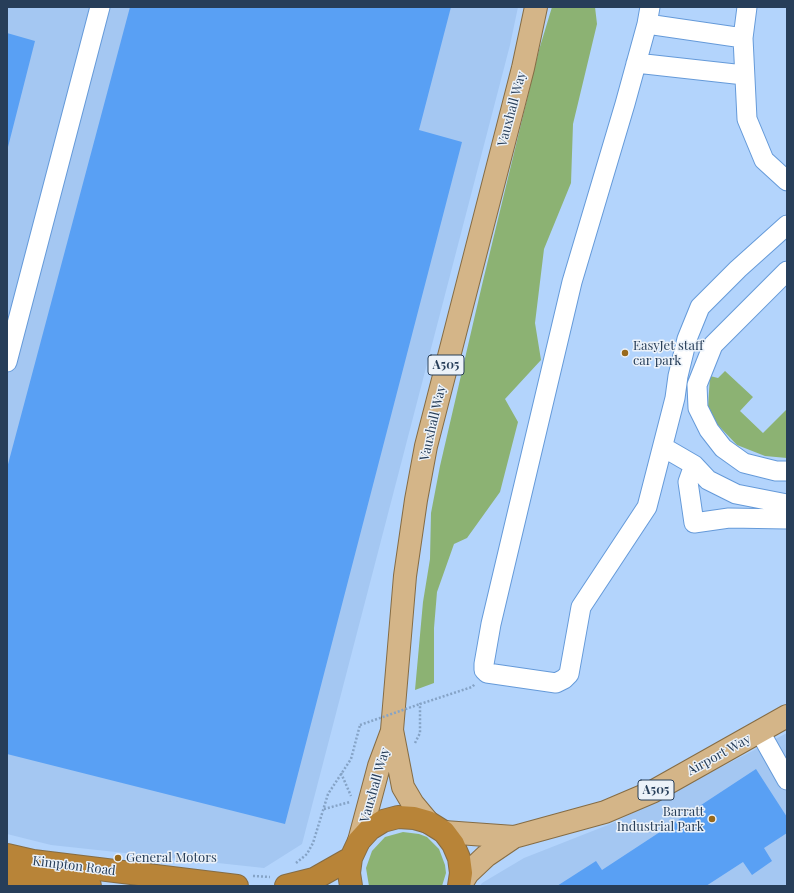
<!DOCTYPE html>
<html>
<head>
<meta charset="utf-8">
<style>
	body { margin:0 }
	#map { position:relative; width:794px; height:893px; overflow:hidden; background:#b3d4fc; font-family:"Playfair Display",serif }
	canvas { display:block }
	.frame { position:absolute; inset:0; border:8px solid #273e59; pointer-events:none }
</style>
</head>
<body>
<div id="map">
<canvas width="794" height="893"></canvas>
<div class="frame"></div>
</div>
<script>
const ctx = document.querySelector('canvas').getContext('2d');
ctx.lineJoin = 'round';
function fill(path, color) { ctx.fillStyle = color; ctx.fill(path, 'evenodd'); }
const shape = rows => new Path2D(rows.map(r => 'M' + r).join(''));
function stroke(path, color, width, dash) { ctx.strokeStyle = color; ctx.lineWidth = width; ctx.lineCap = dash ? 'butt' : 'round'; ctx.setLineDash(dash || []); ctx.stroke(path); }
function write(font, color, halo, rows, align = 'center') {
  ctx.font = font + ' "Playfair Display",serif'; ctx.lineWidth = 3; ctx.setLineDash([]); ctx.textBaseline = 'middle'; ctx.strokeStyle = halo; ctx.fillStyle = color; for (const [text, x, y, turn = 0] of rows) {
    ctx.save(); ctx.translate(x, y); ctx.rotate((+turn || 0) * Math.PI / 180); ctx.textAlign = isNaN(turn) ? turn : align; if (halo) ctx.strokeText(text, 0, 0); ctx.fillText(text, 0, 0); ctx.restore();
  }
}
const built = shape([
	[7,7,518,7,510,45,302,844,264,868,51,845,7,834],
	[787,733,787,886,480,886,482,883,524,858,613,823]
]);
const green = shape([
	[552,7,595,7,597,24,573,124,571,183,544,249,535,323,541,360,505,399,518,422,500,492,467,538,454,544,437,592,434,628,434,683,415,690,423,602,430,559,431,513,440,466,482,285,539,50],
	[725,371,753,397,740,411,763,433,787,409,787,458,765,456,737,445,716,423,708,407,710,376,718,378],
	[403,832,419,834,427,837,439,849,445,865,446,873,442,886,369,886,366,868,372,851,385,837]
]);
const building = shape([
	[130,7,451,7,419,130,462,142,285,824,7,754,7,468],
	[7,33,35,41,8,147,7,147],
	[756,769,787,817,787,833,764,848,772,861,752,875,743,862,706,886,557,886,596,861,602,870]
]);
const path = shape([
	[415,743,420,733,420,704,472,687,475,684],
	[341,773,351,796],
	[324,809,350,802],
	[296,863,307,854,313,843,328,794,351,759,360,725],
	[253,876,270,877]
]);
const minor = shape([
	[650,7,647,24,625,104,572,282,491,624,484,664,484,670,487,673,556,683,564,679,569,674,581,607,647,507,675,398,678,376,687,339,700,307,738,269,787,225],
	[747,7,743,38,747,119,764,160,787,181],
	[647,24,743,38],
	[636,63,744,75],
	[787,271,713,345,697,385,698,408,709,430,723,448,744,463,776,471,787,471],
	[7,362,100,7],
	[663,447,694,465,708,480,736,494,787,504],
	[694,465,688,482,694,523,729,518,787,519],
	[760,732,787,780]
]);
const major = shape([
	[428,822,413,804,403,787,392,730,405,576,416,500,426,446,523,68,536,7],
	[444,832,514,837,605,812,652,792,787,716],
	[359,841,379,766,392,731],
	[460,886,468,873,486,856,514,837]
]);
const highway = shape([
	[7,855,33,861,237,886],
	[7,877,90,886],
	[286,886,314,879,351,858],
	[351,886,349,873,351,858,359,841,370,829,383,821,398,817,414,818,428,822,444,832,453,844,459,858,461,873,459,886]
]);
const pathBridge = shape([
	[360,725,420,704]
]);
const markers = [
	[625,353,4,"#99691b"],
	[712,819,4,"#99691b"],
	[118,858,4,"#99691b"]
];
const shields = [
	[446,365,36],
	[656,790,36]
];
const shieldNames = [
	["A505",446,365],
	["A505",656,790]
];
const streetNames = [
	["Vauxhall Way",512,109,-75],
	["Vauxhall Way",433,423,-77],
	["Airport Way",719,755,-29],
	["Vauxhall Way",375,785,-74],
	["Kimpton Road",74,866,7]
];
const poiNames = [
	["EasyJet staff",633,346],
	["car park",633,361],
	["Barratt",704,812,"right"],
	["Industrial Park",704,827,"right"],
	["General Motors",126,858]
];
fill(built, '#a4c7f2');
fill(green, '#8cb273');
fill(building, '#59a0f4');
stroke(minor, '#659ad9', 21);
stroke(major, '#856c44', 24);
stroke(highway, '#856c44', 24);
stroke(path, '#85a3c6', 2.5, [2, 2]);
stroke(minor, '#fff', 19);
stroke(major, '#d4b588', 22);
stroke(highway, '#b88438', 22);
stroke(pathBridge, '#85a3c6', 2.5, [2, 2]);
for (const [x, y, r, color] of markers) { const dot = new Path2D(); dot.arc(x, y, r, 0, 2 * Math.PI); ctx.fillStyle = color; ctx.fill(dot); stroke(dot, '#ecf2f9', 1.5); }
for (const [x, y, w] of shields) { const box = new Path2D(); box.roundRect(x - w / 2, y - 10, w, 20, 3); ctx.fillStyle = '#ecf2f9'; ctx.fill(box); stroke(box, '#273e59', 1); }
write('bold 12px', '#273e59', null, shieldNames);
write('13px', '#273e59', '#ecf2f9', streetNames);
write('13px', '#273e59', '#ecf2f9', poiNames, 'left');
</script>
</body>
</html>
